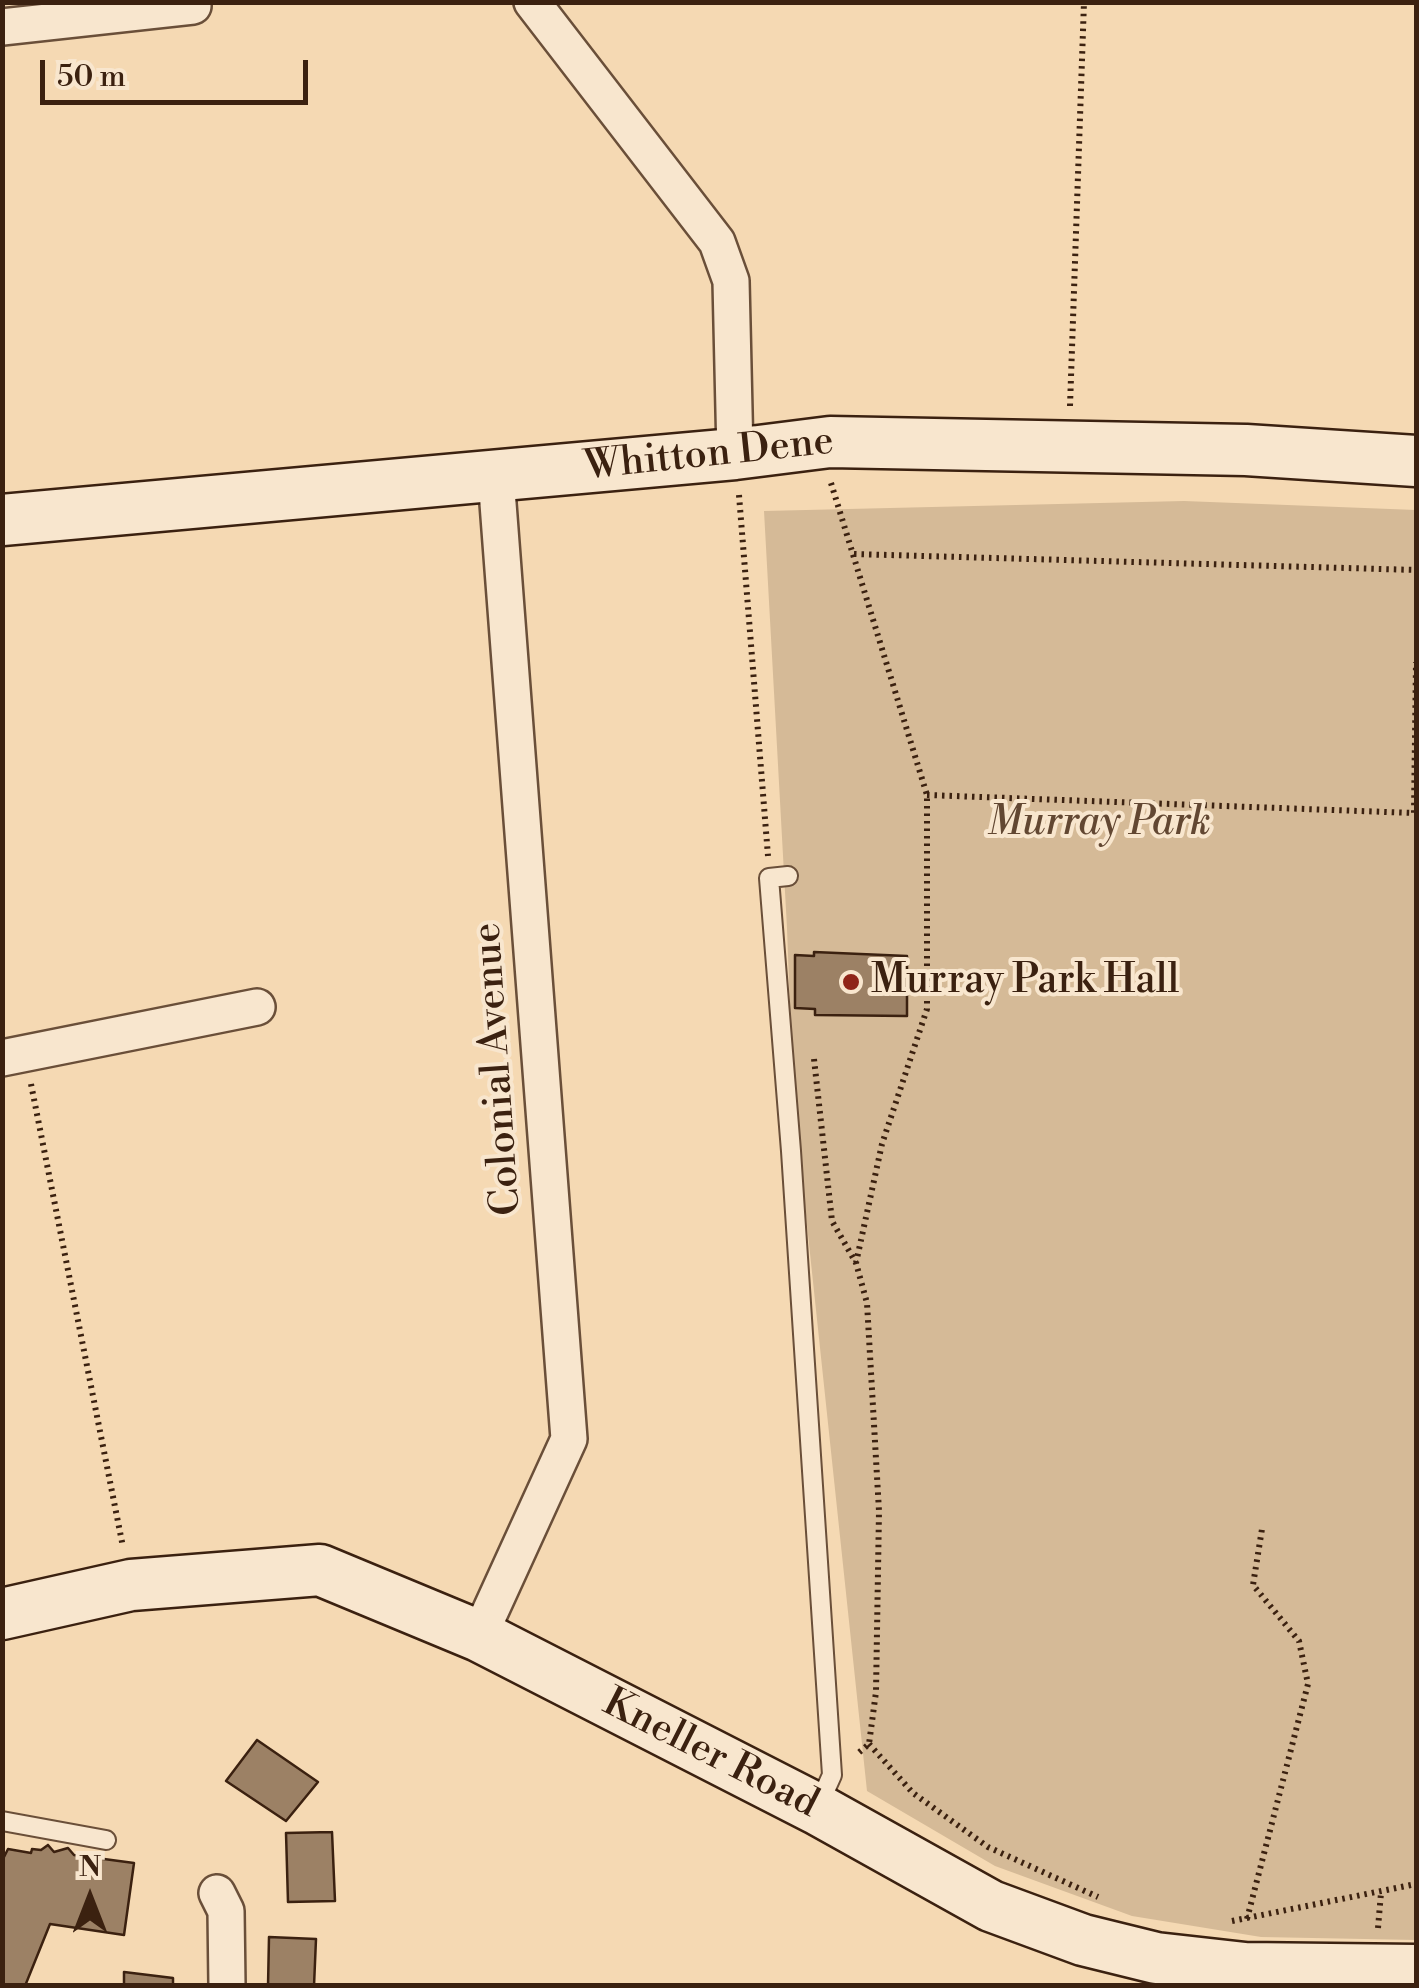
<!DOCTYPE html>
<html>
<head>
<meta charset="utf-8">
<style>
	body { margin:0 }
	#map { position:relative; width:1419px; height:1988px; overflow:hidden; background:#f5d9b3; font-family:"Libre Bodoni",serif }
	canvas { display:block }
	.frame { position:absolute; inset:0; border:5px solid #3b2110; pointer-events:none }
	.north { position:absolute; left:40px; top:1848px; width:100px; height:100px; -webkit-text-stroke:8px #f8e6ce; paint-order:stroke; rotate:0deg; font-size:28px; font-weight:700; line-height:40px; text-align:center; color:#3b2110 }
	.north::after { content:''; display:block; margin:auto; width:35px; height:45px; background:#3b2110; clip-path:polygon(50% 0,100% 100%,50% 72%,0 100%) }
	.scale { position:absolute; left:40px; top:60px; width:268px; height:45px; box-sizing:border-box; border:5px solid #3b2110; border-top:0; padding-left:12px; font-size:30px; line-height:35px; white-space:nowrap; color:#3b2110; -webkit-text-stroke:8px #f8e6ce; paint-order:stroke }
</style>
</head>
<body>
<div id="map">
<canvas width="1419" height="1988"></canvas>
<div class="frame"></div>
<div class="north">N</div>
<div class="scale">50 m</div>
</div>
<script>
const ctx = document.querySelector('canvas').getContext('2d');
ctx.lineJoin = 'round';
function fill(path, color) { ctx.fillStyle = color; ctx.fill(path, 'evenodd'); }
const shape = rows => new Path2D(rows.map(r => 'M' + r).join(''));
function stroke(path, color, width, dash) { ctx.strokeStyle = color; ctx.lineWidth = width; ctx.lineCap = dash ? 'butt' : 'round'; ctx.setLineDash(dash || []); ctx.stroke(path); }
function write(font, color, halo, rows, align = 'center') {
  ctx.font = font + ' "Libre Bodoni",serif'; ctx.lineWidth = 8; ctx.setLineDash([]); ctx.textBaseline = 'middle'; ctx.strokeStyle = halo; ctx.fillStyle = color; for (const [text, x, y, turn = 0] of rows) {
    ctx.save(); ctx.translate(x, y); ctx.rotate((+turn || 0) * Math.PI / 180); ctx.textAlign = isNaN(turn) ? turn : align; if (halo) ctx.strokeText(text, 0, 0); ctx.fillText(text, 0, 0); ctx.restore();
  }
}
const green = shape([
	[1184,501,1416,510,1416,1940,1261,1937,1132,1916,995,1866,867,1791,793,1093,787,928,764,511]
]);
const building = shape([
	[814,952,907,956,907,1016,815,1015,815,1009,795,1008,795,955,814,956,814,952],
	[257,1740,318,1782,286,1821,226,1781,257,1740],
	[332,1832,335,1901,288,1902,286,1833,332,1832],
	[48,1845,54,1852,68,1848,74,1855,134,1863,124,1935,50,1924,25,1986,2,1986,2,1861,8,1849,31,1853,32,1849,41,1850,48,1845],
	[269,1937,316,1939,314,1986,268,1986,269,1937],
	[124,1972,173,1978,173,1986,124,1986,124,1972]
]);
const path = shape([
	[1070,406,1084,2],
	[831,483,927,795,927,1009,882,1144,856,1263],
	[739,495,768,856],
	[854,554,1416,570],
	[927,795,1414,813,1416,662],
	[814,1059,832,1221,856,1263,867,1303,879,1511,876,1692,869,1744,856,1755],
	[31,1084,123,1547],
	[869,1744,913,1793,988,1847,1098,1897],
	[1247,1919,1308,1684,1299,1641,1253,1585,1262,1529],
	[1232,1921,1416,1884],
	[1378,1928,1381,1893]
]);
const lane = shape([
	[788,876,769,878,791,1151,832,1775,819,1804],
	[2,1821,106,1840]
]);
const street = shape([
	[532,2,717,242,731,281,735,454],
	[2,27,193,6],
	[2,1058,257,1007],
	[479,1636,569,1439,496,477],
	[217,1893,226,1911,227,1986]
]);
const secondary = shape([
	[2,520,735,454,830,442,1246,450,1416,461],
	[2,1614,131,1585,320,1570,479,1636,817,1809,991,1906,1083,1940,1156,1958,1245,1968,1416,1970]
]);
const markers = [
	[851,982,10,"#8f2418"]
];
const streetNames = [
	["Whitton Dene",709,456,-6],
	["Colonial Avenue",499,1069,-94],
	["Kneller Road",710,1755,27]
];
const parkNames = [
	["Murray Park",1099,824]
];
const poiNames = [
	["Murray Park Hall",871,982]
];
fill(green, '#d5ba97');
fill(building, '#9c8165');
stroke(building, '#3b2110', 2.5);
stroke(lane, '#6a4f39', 22);
stroke(street, '#6a4f39', 40);
stroke(secondary, '#3b2110', 55);
stroke(path, '#3b2110', 6, [2.5, 5]);
stroke(lane, '#f8e6ce', 18);
stroke(street, '#f8e6ce', 35);
stroke(secondary, '#f8e6ce', 50);
for (const [x, y, r, color] of markers) { const dot = new Path2D(); dot.arc(x, y, r, 0, 2 * Math.PI); ctx.fillStyle = color; ctx.fill(dot); stroke(dot, '#f8e6ce', 4); }
write('40px', '#3b2110', '#f8e6ce', streetNames);
write('italic 40px', '#624732', '#f8e6ce', parkNames);
write('40px', '#3b2110', '#f8e6ce', poiNames, 'left');
</script>
</body>
</html>
